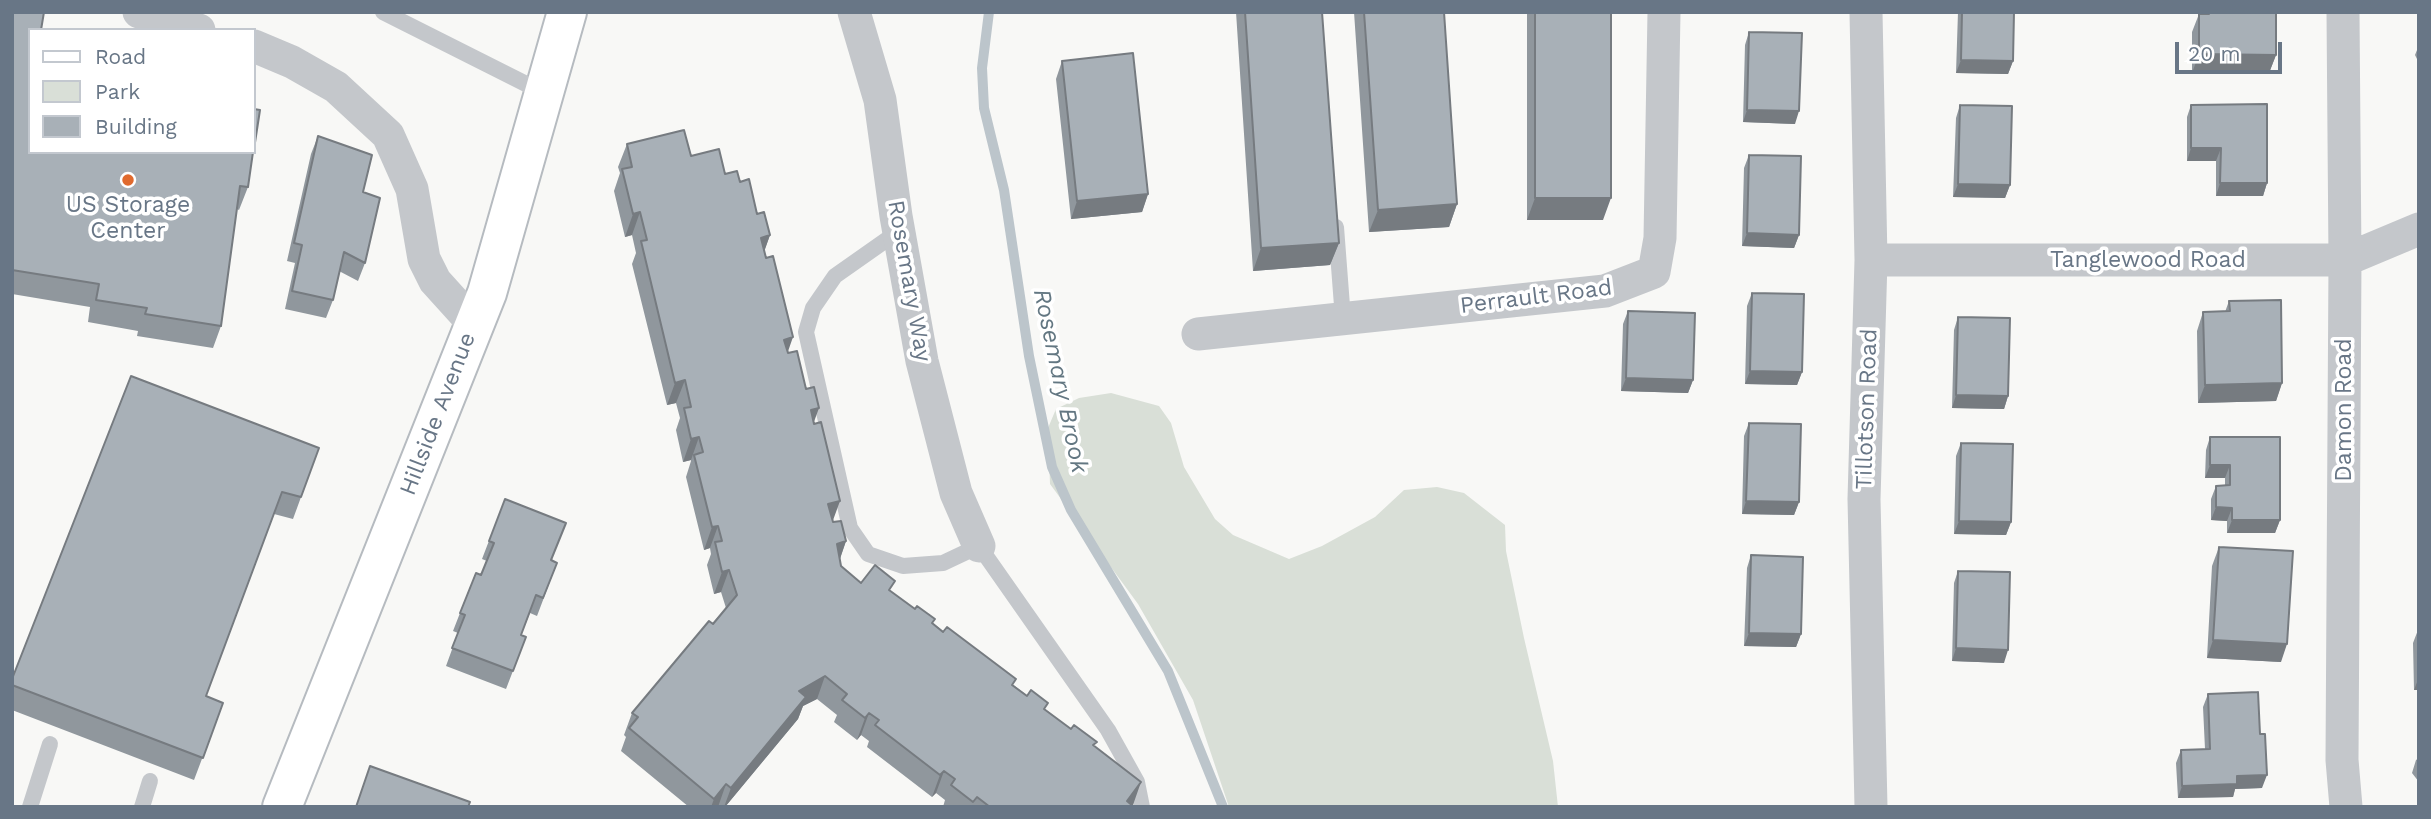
<!DOCTYPE html>
<html>
<head>
<meta charset="utf-8">
<style>
	body { margin:0 }
	#map { position:relative; width:2431px; height:819px; overflow:hidden; background:#f8f8f6; font-family:"Work Sans",sans-serif }
	canvas { display:block }
	.frame { position:absolute; inset:0; border:14px solid #687686; pointer-events:none }
	.legend { position:absolute; left:28px; top:28px; width:228px; height:126px; box-sizing:border-box; background:#fff; border:2px solid #c3c8cf; margin:0; padding:9px 12px; list-style:none; font-size:21px; color:#687686 }
	.legend li { display:flex; align-items:center; gap:14px; height:35px }
	.legend b { width:35px; border:2px solid #c3c8cf }
	.scale { position:absolute; left:2175px; top:42px; width:107px; height:32px; box-sizing:border-box; border:4px solid #687686; border-top:0; padding-left:9px; font-size:21px; line-height:24px; white-space:nowrap; color:#687686; -webkit-text-stroke:5px #fff; paint-order:stroke }
</style>
</head>
<body>
<div id="map">
<canvas width="2431" height="819"></canvas>
<div class="frame"></div>
<ul class="legend">
<li><b style="height:9px;background:#fff"></b>Road</li>
<li><b style="height:19px;background:#d9dfd7"></b>Park</li>
<li><b style="height:19px;background:#a8b0b7"></b>Building</li>
</ul>
<div class="scale">20 m</div>
</div>
<script>
const ctx = document.querySelector('canvas').getContext('2d');
ctx.lineJoin = 'round';
function fill(path, color) { ctx.fillStyle = color; ctx.fill(path, 'evenodd'); }
const shape = rows => new Path2D(rows.map(r => 'M' + r).join(''));
function stroke(path, color, width, dash) { ctx.strokeStyle = color; ctx.lineWidth = width; ctx.lineCap = dash ? 'butt' : 'round'; ctx.setLineDash(dash || []); ctx.stroke(path); }
function write(font, color, halo, rows, align = 'center') {
  ctx.font = font + ' "Work Sans",sans-serif'; ctx.lineWidth = 7; ctx.setLineDash([]); ctx.textBaseline = 'middle'; ctx.strokeStyle = halo; ctx.fillStyle = color; for (const [text, x, y, turn = 0] of rows) {
    ctx.save(); ctx.translate(x, y); ctx.rotate((+turn || 0) * Math.PI / 180); ctx.textAlign = isNaN(turn) ? turn : align; if (halo) ctx.strokeText(text, 0, 0); ctx.fillText(text, 0, 0); ctx.restore();
  }
}
const green = shape([
	[1111,393,1159,406,1171,423,1184,467,1215,519,1233,535,1289,559,1322,546,1375,517,1404,490,1437,487,1464,493,1505,525,1506,551,1524,638,1553,761,1558,807,1229,807,1193,700,1138,604,1050,484,1048,428,1056,409,1079,398]
]);
const stream = shape([
	[989,12,982,68,984,108,1004,190,1029,356,1052,467,1071,510,1168,671,1223,807]
]);
const lane = shape([
	[383,12,544,93],
	[1336,227,1343,319],
	[899,231,835,276,813,308,806,332,850,528,868,554,903,566,943,563,979,546,1108,730,1137,782,1142,807],
	[30,807,50,744],
	[142,807,150,781]
]);
const street = shape([
	[139,12,199,30],
	[854,12,880,100,896,216,922,361,956,493,979,546],
	[1866,12,1871,260,1864,499,1871,807],
	[2343,12,2345,260,2342,760,2346,807],
	[254,46,292,62,336,87,388,135,412,189,424,259,435,281,473,323],
	[1871,260,2345,260,2419,229],
	[1198,334,1605,291,1654,272,1660,238,1664,12]
]);
const secondary = shape([
	[282,807,487,293,567,12]
]);
const wall = shape([
	[12,12,30,30,30,152,248,187,239,210,237,209,221,326,213,348,137,336,138,331,88,322,90,307,12,294],
	[1236,12,1322,12,1339,243,1330,265,1253,271],
	[1354,12,1444,12,1457,204,1449,227,1369,232],
	[1527,12,1611,12,1603,220,1527,220],
	[1958,12,2014,12,2013,61,2008,74,1956,73],
	[2203,12,2276,12,2276,55,2269,73,2192,73,2192,32,2199,14,2203,14],
	[1749,32,1795,124,1743,122,1745,45],
	[2419,45,2419,63,2415,55],
	[1062,61,1148,194,1142,212,1071,219,1056,79],
	[1960,105,2010,185,2005,198,1953,197,1956,118],
	[2191,105,2267,183,2263,196,2216,196,2216,161,2187,161,2187,117],
	[318,136,363,192,365,263,358,281,339,271,333,300,326,318,285,309,295,263,287,261,311,154],
	[627,144,691,156,740,182,757,214,770,235,764,251,788,352,814,423,833,521,846,541,840,559,841,566,861,583,891,591,1071,729,1095,746,1134,807,943,807,945,800,936,793,932,797,867,747,869,741,861,735,857,740,834,722,837,715,817,699,803,706,798,719,725,807,689,807,621,751,626,737,624,735,632,713,726,608,721,592,714,594,707,565,711,554,710,548,704,550,686,477,691,461,691,460,683,462,676,430,680,418,676,403,667,405,632,264,636,253,632,235,625,237,614,191,620,173,618,167],
	[1749,155,1799,235,1794,248,1742,246,1744,168],
	[1752,293,1802,372,1797,385,1745,384,1747,306],
	[2229,301,2282,383,2276,401,2198,403,2197,331,2203,312,2225,312],
	[1628,311,1693,380,1688,393,1621,391,1623,324],
	[1958,317,2008,396,2004,409,1952,408,1954,330],
	[1749,423,1799,502,1794,515,1742,514,1744,436],
	[2210,437,2280,520,2275,533,2227,533,2227,521,2211,520,2211,499,2216,486,2225,486,2225,478,2205,478,2206,450],
	[1961,443,2011,522,2006,535,1954,534,1956,456],
	[319,448,293,519,274,514,206,696,223,703,194,780,12,710,12,679],
	[505,499,552,561,557,563,537,616,530,613,521,635,526,637,506,689,446,666,458,633,453,631,460,613,481,575,487,561,482,559],
	[2219,547,2281,662,2207,658,2212,566],
	[1751,555,1801,634,1796,647,1744,646,1747,568],
	[1958,571,2004,663,1952,661,1954,583],
	[2418,630,2419,690,2414,690,2413,643],
	[2208,694,2262,788,2235,789,2233,797,2178,798,2176,763,2181,750,2205,749,2203,707],
	[2419,758,2419,782,2412,773,2416,760]
]);
const shadedWall = shape([
	[2199,54,2276,55,2269,73,2192,73],
	[1961,60,2013,61,2008,74,1956,73],
	[1747,110,1799,111,1795,124,1743,122],
	[2191,148,2221,148,2216,161,2187,161],
	[2220,183,2267,183,2263,196,2216,196],
	[1958,184,2010,185,2005,198,1953,197],
	[1148,194,1142,212,1071,219,1077,201],
	[1535,198,1611,198,1603,220,1527,220],
	[1457,204,1449,227,1369,232,1378,210],
	[640,212,632,235,625,237,633,214],
	[1747,233,1799,235,1794,248,1742,246],
	[770,235,762,258,761,238],
	[1339,243,1330,265,1253,271,1261,248],
	[793,337,785,360,784,340],
	[1750,371,1802,372,1797,385,1745,384],
	[1626,378,1693,380,1688,393,1621,391],
	[685,380,676,403,667,405,675,383],
	[2282,383,2276,401,2198,403,2205,385],
	[1956,395,2008,396,2004,409,1952,408],
	[819,408,811,430,811,410],
	[699,437,691,460,683,462,691,439],
	[2210,465,2230,465,2225,478,2205,478],
	[840,501,832,523,828,504],
	[1746,501,1799,502,1794,515,1742,514],
	[2216,507,2232,508,2227,521,2211,520],
	[2232,520,2280,520,2275,533,2227,533],
	[1959,521,2011,522,2006,535,1954,534],
	[718,526,710,548,704,550,712,527],
	[846,541,838,564,837,544],
	[729,570,721,592,714,594,722,572],
	[1749,633,1801,634,1796,647,1744,646],
	[2213,640,2287,644,2281,662,2207,658],
	[1956,648,2008,650,2004,663,1952,661],
	[825,676,817,699,803,706,798,719,725,807,724,807,731,788,799,691],
	[2419,677,2419,690,2414,690],
	[869,713,861,735,857,740,865,718],
	[944,771,936,793,932,797,940,775],
	[2267,775,2262,788,2235,789,2233,797,2178,798,2182,786,2237,776],
	[1141,782,1133,805,1131,807,1127,801],
	[726,784,718,807,711,807,714,799]
]);
const building = shape([
	[12,12,44,12,41,30,30,30,30,152,253,152,248,187,240,186,221,326,145,314,147,308,96,300,99,284,12,270,12,12],
	[1245,12,1322,12,1339,243,1261,248,1245,12],
	[1364,12,1444,12,1457,204,1378,210,1364,12],
	[1535,12,1611,12,1611,198,1535,198,1535,12],
	[1962,12,2014,12,2013,61,1961,60,1962,12],
	[2209,12,2276,12,2276,55,2199,54,2199,14,2209,14,2209,12],
	[1749,32,1802,33,1799,111,1747,110,1749,32],
	[1133,53,1148,194,1077,201,1062,61,1133,53],
	[2267,104,2267,183,2220,183,2221,148,2191,148,2191,105,2267,104],
	[1960,105,2012,106,2010,185,1958,184,1960,105],
	[254,109,260,110,254,149,254,109],
	[684,130,691,156,719,149,725,174,737,171,740,182,749,179,757,214,764,212,770,235,761,238,766,258,773,256,793,337,784,340,788,353,797,351,806,389,814,387,819,408,811,410,814,424,821,422,840,501,828,504,833,522,841,521,846,541,837,544,841,566,861,583,875,565,895,581,889,590,915,609,917,606,935,619,932,623,943,632,947,627,1016,679,1012,685,1027,696,1031,690,1048,703,1044,709,1071,729,1074,725,1097,742,1093,745,1141,782,1127,801,1134,807,990,807,977,797,973,802,951,785,955,779,944,771,940,775,875,725,879,720,869,713,865,718,842,700,847,694,825,676,799,691,806,697,731,788,726,784,714,799,629,728,638,717,632,713,709,621,713,624,737,595,729,570,722,572,715,542,722,541,718,526,712,527,694,455,703,452,699,437,691,439,684,408,691,407,685,380,675,383,641,241,647,240,640,212,633,214,622,169,632,167,627,144,684,130],
	[318,136,372,155,363,192,380,198,365,263,344,252,333,300,292,291,302,245,294,243,318,136],
	[1749,155,1801,156,1799,235,1747,233,1749,155],
	[1752,293,1804,294,1802,372,1750,371,1752,293],
	[2281,300,2282,383,2205,385,2203,312,2230,311,2229,301,2281,300],
	[1628,311,1695,313,1693,380,1626,378,1628,311],
	[1958,317,2010,318,2008,396,1956,395,1958,317],
	[131,376,319,448,301,497,282,492,206,696,223,703,203,758,12,685,12,679,131,376],
	[1749,423,1801,424,1799,502,1746,501,1749,423],
	[2210,437,2280,437,2280,520,2232,520,2232,508,2216,507,2216,486,2230,485,2230,465,2210,465,2210,437],
	[1961,443,2013,444,2011,522,1959,521,1961,443],
	[505,499,566,523,551,560,557,563,543,598,536,595,521,635,526,637,513,671,452,648,465,615,460,613,476,573,481,575,494,543,489,541,505,499],
	[2219,547,2293,551,2287,644,2213,640,2219,547],
	[1751,555,1803,557,1801,634,1749,633,1751,555],
	[1958,571,2010,572,2008,650,1956,648,1958,571],
	[2418,630,2419,630,2419,677,2418,630],
	[2258,692,2260,734,2265,734,2267,775,2237,776,2237,784,2182,786,2181,750,2210,749,2208,694,2258,692],
	[370,766,470,802,468,807,356,807,370,766]
]);
const markers = [
	[128,180,7,"#e06a2e"]
];
const poiNames = [
	["US Storage",128,205],
	["Center",128,231]
];
const streetNames = [
	["Tanglewood Road",2148,260],
	["Rosemary Way",909,281,80],
	["Perrault Road",1536,297,-7],
	["Tillotson Road",1867,409,-88],
	["Damon Road",2344,410,-90],
	["Hillside Avenue",438,414,-69]
];
const waterNames = [
	["Rosemary Brook",1060,381,78]
];
fill(green, '#d9dfd7');
stroke(stream, '#bcc5cb', 10);
stroke(secondary, '#b6bbc0', 42);
stroke(lane, '#c4c7cb', 16);
stroke(street, '#c4c7cb', 33);
stroke(secondary, '#fff', 38);
fill(wall, '#90979d');
fill(shadedWall, '#767b80');
fill(building, '#a8b0b7');
stroke(building, '#767b80', 2);
for (const [x, y, r, color] of markers) { const dot = new Path2D(); dot.arc(x, y, r, 0, 2 * Math.PI); ctx.fillStyle = color; ctx.fill(dot); stroke(dot, '#fff', 2.5); }
write('23px', '#687686', '#fff', poiNames);
write('23px', '#687686', '#fff', streetNames);
write('italic 24px', '#637782', '#fff', waterNames);
</script>
</body>
</html>
